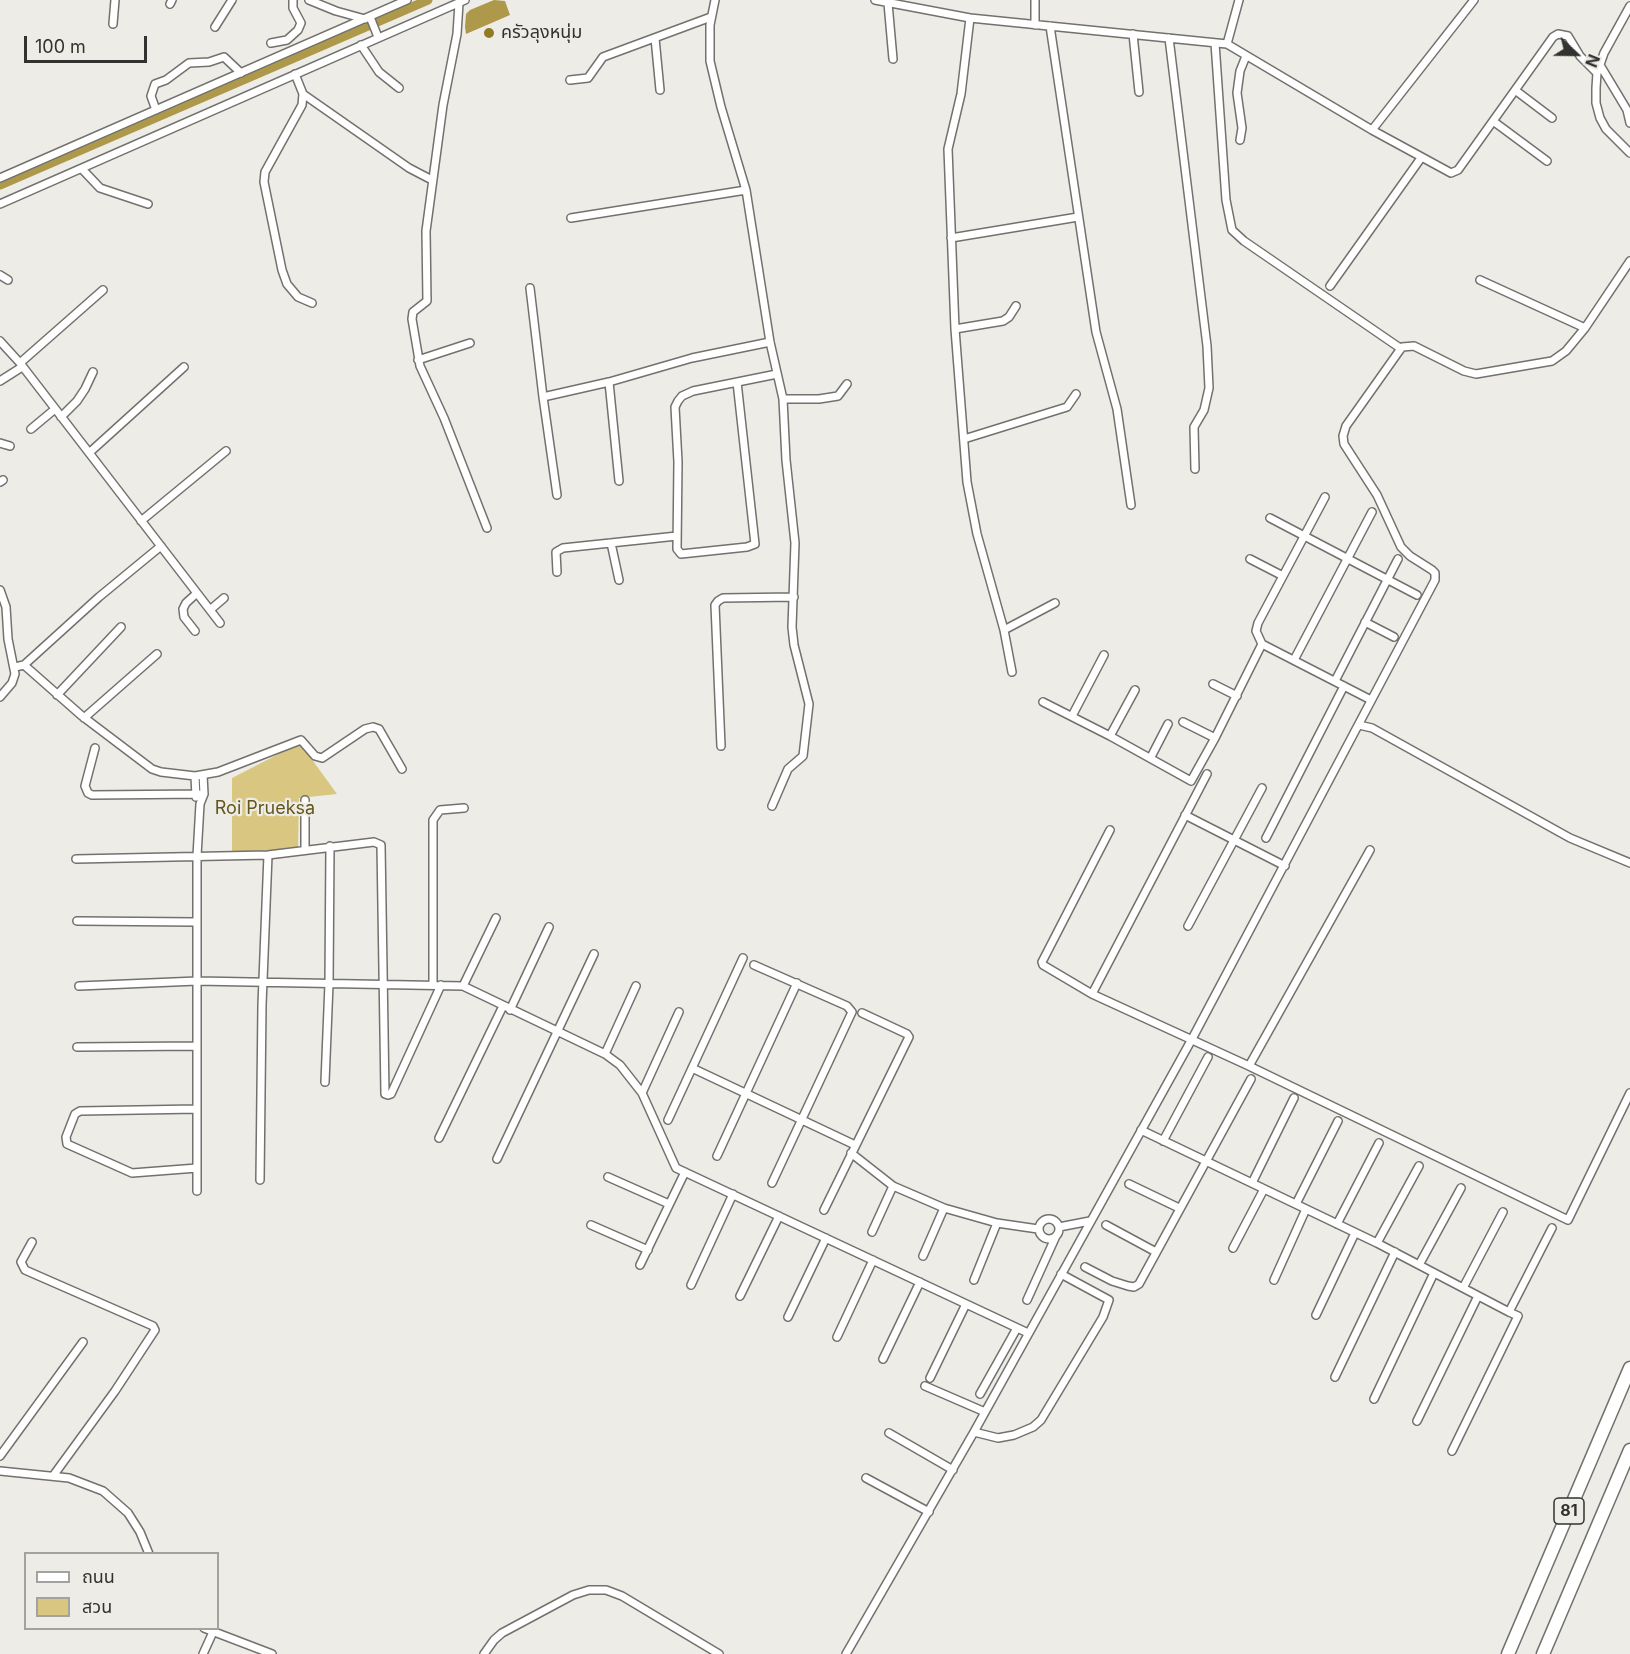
<!DOCTYPE html>
<html>
<head>
<meta charset="utf-8">
<style>
	body { margin:0 }
	#map { position:relative; width:1630px; height:1654px; overflow:hidden; background:#edece7; font-family:Inter,"Noto Sans Thai",sans-serif }
	canvas { display:block }
	.legend { position:absolute; left:24px; top:1552px; width:195px; height:78px; box-sizing:border-box; background:#edece7; border:2px solid #a2a29e; margin:0; padding:8px 10px; list-style:none; font-size:18px; color:#323230 }
	.legend li { display:flex; align-items:center; gap:12px; height:30px }
	.legend b { width:30px; border:2px solid #a2a29e }
	.north { position:absolute; left:1546px; top:24px; width:60px; height:60px; -webkit-text-stroke:4px #edece7; paint-order:stroke; rotate:112deg; font-size:16px; font-weight:700; line-height:24px; text-align:center; color:#323230 }
	.north::after { content:''; display:block; margin:auto; width:21px; height:27px; background:#323230; clip-path:polygon(50% 0,100% 100%,50% 72%,0 100%) }
	.scale { position:absolute; left:24px; top:36px; width:123px; height:27px; box-sizing:border-box; border:3px solid #323230; border-top:0; padding-left:8px; font-size:18px; line-height:21px; white-space:nowrap; color:#323230; -webkit-text-stroke:4px #edece7; paint-order:stroke }
</style>
</head>
<body>
<div id="map">
<canvas width="1630" height="1654"></canvas>
<ul class="legend">
<li><b style="height:8px;background:#fff"></b>ถนน</li>
<li><b style="height:16px;background:#d9c781"></b>สวน</li>
</ul>
<div class="north">N</div>
<div class="scale">100 m</div>
</div>
<script>
const ctx = document.querySelector('canvas').getContext('2d');
ctx.lineJoin = 'round';
function fill(path, color) { ctx.fillStyle = color; ctx.fill(path, 'evenodd'); }
const shape = rows => new Path2D(rows.map(r => 'M' + r).join(''));
function stroke(path, color, width, dash) { ctx.strokeStyle = color; ctx.lineWidth = width; ctx.lineCap = dash ? 'butt' : 'round'; ctx.setLineDash(dash || []); ctx.stroke(path); }
function write(font, color, halo, rows, align = 'center') {
  ctx.font = font + ' Inter,"Noto Sans Thai",sans-serif'; ctx.lineWidth = 4.5; ctx.setLineDash([]); ctx.textBaseline = 'middle'; ctx.strokeStyle = halo; ctx.fillStyle = color; for (const [text, x, y, turn = 0] of rows) {
    ctx.save(); ctx.translate(x, y); ctx.rotate((+turn || 0) * Math.PI / 180); ctx.textAlign = isNaN(turn) ? turn : align; if (halo) ctx.strokeText(text, 0, 0); ctx.fillText(text, 0, 0); ctx.restore();
  }
}
const green = shape([
	[300,743,337,794,299,798,298,849,232,852,232,778]
]);
const water = shape([
	[494,0,505,1,510,15,466,34,465,27,466,14,470,10]
]);
const canal = shape([
	[0,185,428,0]
]);
const street = shape([
	[309,0,336,11,365,19],
	[715,0,710,25,710,61,721,107,746,190,770,342,783,399,786,460,795,543,792,627,794,645,809,704,803,756,788,769,772,806],
	[875,0,970,18,1227,44,1372,130,1451,173,1458,170,1553,37,1558,34,1568,36,1580,56,1597,73],
	[459,3,457,34,443,105,426,231,427,301,413,312,412,319,420,366,444,418,487,528],
	[888,3,893,59],
	[170,4,172,0],
	[1630,6,1604,53,1597,73,1596,88,1596,103,1600,118,1606,129,1630,153],
	[370,17,378,37],
	[970,18,961,94,948,149,955,329,967,482,977,534,1004,630,1012,672],
	[113,24,115,0],
	[1035,25,1035,0],
	[1050,26,1096,332,1117,409,1131,505],
	[215,27,232,0],
	[1133,34,1139,92],
	[655,38,660,90],
	[1169,38,1207,346,1209,388,1204,410,1194,427,1195,469],
	[271,43,287,40,298,30,301,23,293,8,293,0],
	[1215,43,1226,200,1232,230,1244,241,1400,348],
	[1227,44,1239,0],
	[361,45,379,72,399,88],
	[1600,65,1627,110,1630,123],
	[295,74,303,94,302,105,265,172,264,182,282,270,287,284,298,297,312,303],
	[570,80,588,78,603,57,711,17],
	[1515,90,1552,118],
	[303,94,409,168,432,180],
	[156,110,151,96,155,84,166,80,189,63,209,62,224,57,241,73],
	[1493,121,1547,161],
	[1372,130,1474,0],
	[1240,140,1242,128,1237,93,1240,71,1246,56],
	[82,169,100,188,148,204],
	[0,178,407,0],
	[0,204,465,0],
	[571,218,746,190],
	[951,238,1078,217],
	[0,275,8,280],
	[1480,280,1585,328],
	[1330,286,1421,158],
	[530,288,543,397,609,382,692,358,770,342],
	[955,329,1003,321,1009,317,1016,306],
	[0,341,20,363,220,623],
	[418,360,470,343],
	[20,363,103,290],
	[0,381,22,367],
	[609,382,619,481],
	[737,382,755,544,747,547,681,554,677,549,678,462,675,407,678,401,682,396,693,391,777,374],
	[543,397,557,495],
	[783,399,819,399,838,396,847,384],
	[61,417,77,401,85,389,93,372],
	[31,429,55,409],
	[964,439,1067,407,1076,394],
	[0,443,10,446],
	[89,453,184,367],
	[0,482,3,480],
	[1325,497,1258,623,1256,631,1262,644,1371,700],
	[1270,518,1417,595],
	[141,521,226,451],
	[611,543,619,580],
	[1250,559,1283,576],
	[557,572,556,552,563,548,677,536],
	[0,590,6,607,8,639,15,674,12,683,0,697],
	[210,610,224,598],
	[1365,622,1394,637],
	[1004,630,1055,603],
	[195,631,184,617,183,609,186,603,197,593],
	[1294,660,1372,512],
	[24,665,99,597,161,546],
	[15,667,24,665,82,716,152,769,161,772,195,776,218,772,301,740,315,756,322,758,365,729,373,727,379,729,402,769],
	[1335,681,1398,559],
	[1213,684,1237,696],
	[57,695,121,627],
	[1043,702,1110,736,1191,781,1215,738,1262,644],
	[1072,716,1104,655],
	[84,718,157,654],
	[1183,722,1215,738],
	[1359,725,1372,728,1570,838,1630,863],
	[1110,736,1135,690],
	[721,746,715,605,718,601,723,598,794,597],
	[95,748,85,786,88,793,92,795,204,794],
	[1151,757,1168,724],
	[195,776,196,797],
	[305,800,305,850],
	[1185,815,1285,866],
	[1110,830,1042,962,1043,965,1092,994,1249,1066,1370,850],
	[1266,838,1344,686],
	[76,859,268,855,374,842,381,845,385,1094,388,1095,391,1094,441,985],
	[77,921,196,922],
	[1188,926,1262,788],
	[754,965,847,1006,852,1012,772,1183],
	[433,985,433,820,440,810,464,808],
	[79,986,197,981,463,986,605,1054,620,1065,642,1093,676,1168,1028,1333],
	[463,986,496,918],
	[1092,994,1207,774],
	[510,1010,549,927],
	[77,1047,197,1046],
	[605,1054,636,986],
	[1249,1066,1568,1220,1630,1093],
	[692,1068,855,1145],
	[325,1082,329,984,330,846],
	[642,1093,679,1012],
	[197,1109,80,1111,75,1114,66,1137,67,1144,132,1173,197,1168],
	[668,1120,743,958],
	[1141,1130,1377,1243,1509,1312,1552,1228],
	[439,1138,503,1006],
	[1163,1141,1208,1057],
	[851,1153,893,1186,944,1208,997,1223,1038,1229],
	[717,1156,797,983],
	[497,1159,594,954],
	[608,1177,669,1204],
	[260,1180,262,1005,268,855],
	[1252,1183,1294,1098],
	[1129,1184,1179,1208],
	[197,1191,197,856,200,804,204,794,203,775],
	[1296,1204,1338,1121],
	[824,1210,909,1037,907,1034,862,1013],
	'1039 1229a10 10 0 1 1 20 0a10 10 0 1 1-20 0Z',
	[1337,1224,1379,1143],
	[591,1225,648,1250],
	[1106,1225,1156,1252],
	[1059,1227,1090,1221],
	[872,1232,893,1186],
	[32,1242,21,1262,25,1270,153,1326,155,1330,115,1391,53,1476],
	[1377,1243,1419,1166],
	[1233,1248,1264,1189],
	[923,1256,944,1208],
	[640,1265,685,1172],
	[1419,1265,1461,1188],
	[1085,1267,1112,1281,1128,1286,1134,1287,1139,1284,1251,1079],
	[974,1280,997,1223],
	[1274,1280,1306,1209],
	[691,1285,733,1194],
	[1463,1288,1503,1212],
	[740,1296,779,1216],
	[1027,1300,1056,1236],
	[1316,1315,1355,1233],
	[788,1317,826,1238],
	[837,1337,873,1260],
	[883,1359,920,1282],
	[1335,1377,1395,1252],
	[930,1378,966,1304],
	[925,1386,985,1412],
	[980,1394,1017,1328],
	[1374,1399,1434,1273],
	[1417,1421,1478,1296],
	[974,1432,998,1438,1014,1435,1033,1427,1041,1420,1103,1317,1109,1300,1061,1274],
	[889,1433,953,1470],
	[1452,1451,1518,1316,1509,1312],
	[0,1456,83,1342],
	[0,1471,69,1478,103,1491,128,1513,140,1532,149,1554],
	[866,1478,929,1512],
	[204,1628,272,1654],
	[203,1654,213,1632],
	[484,1654,494,1640,502,1633,573,1595,589,1590,606,1590,622,1596,719,1654],
	[846,1654,974,1432,1192,1039,1435,580,1435,573,1432,570,1410,556,1401,547,1377,495,1344,444,1343,436,1346,426,1402,347,1414,346,1464,371,1476,374,1552,361,1566,351,1585,328,1630,261]
]);
const highway = shape([
	[1508,1654,1630,1368],
	[1543,1654,1630,1450]
]);
const markers = [
	[489,33,6,"#907b21"]
];
const shields = [
	[1569,1511,30]
];
const shieldNames = [
	["81",1569,1511]
];
const poiNames = [
	["ครัวลุงหนุ่ม",501,33]
];
const parkNames = [
	["Roi Prueksa",265,809]
];
fill(green, '#d9c781');
fill(water, '#ad9949');
stroke(canal, '#ad9949', 9);
stroke(street, '#72716d', 10);
stroke(highway, '#72716d', 15);
stroke(street, '#fff', 7);
stroke(highway, '#fff', 12);
for (const [x, y, r, color] of markers) { const dot = new Path2D(); dot.arc(x, y, r, 0, 2 * Math.PI); ctx.fillStyle = color; ctx.fill(dot); stroke(dot, '#edece7', 2); }
for (const [x, y, w] of shields) { const box = new Path2D(); box.roundRect(x - w / 2, y - 13, w, 26, 4.5); ctx.fillStyle = '#edece7'; ctx.fill(box); stroke(box, '#323230', 1.5); }
write('bold 16px', '#323230', null, shieldNames);
write('18px', '#323230', '#edece7', poiNames, 'left');
write('18px', '#65571b', '#edece7', parkNames);
</script>
</body>
</html>
